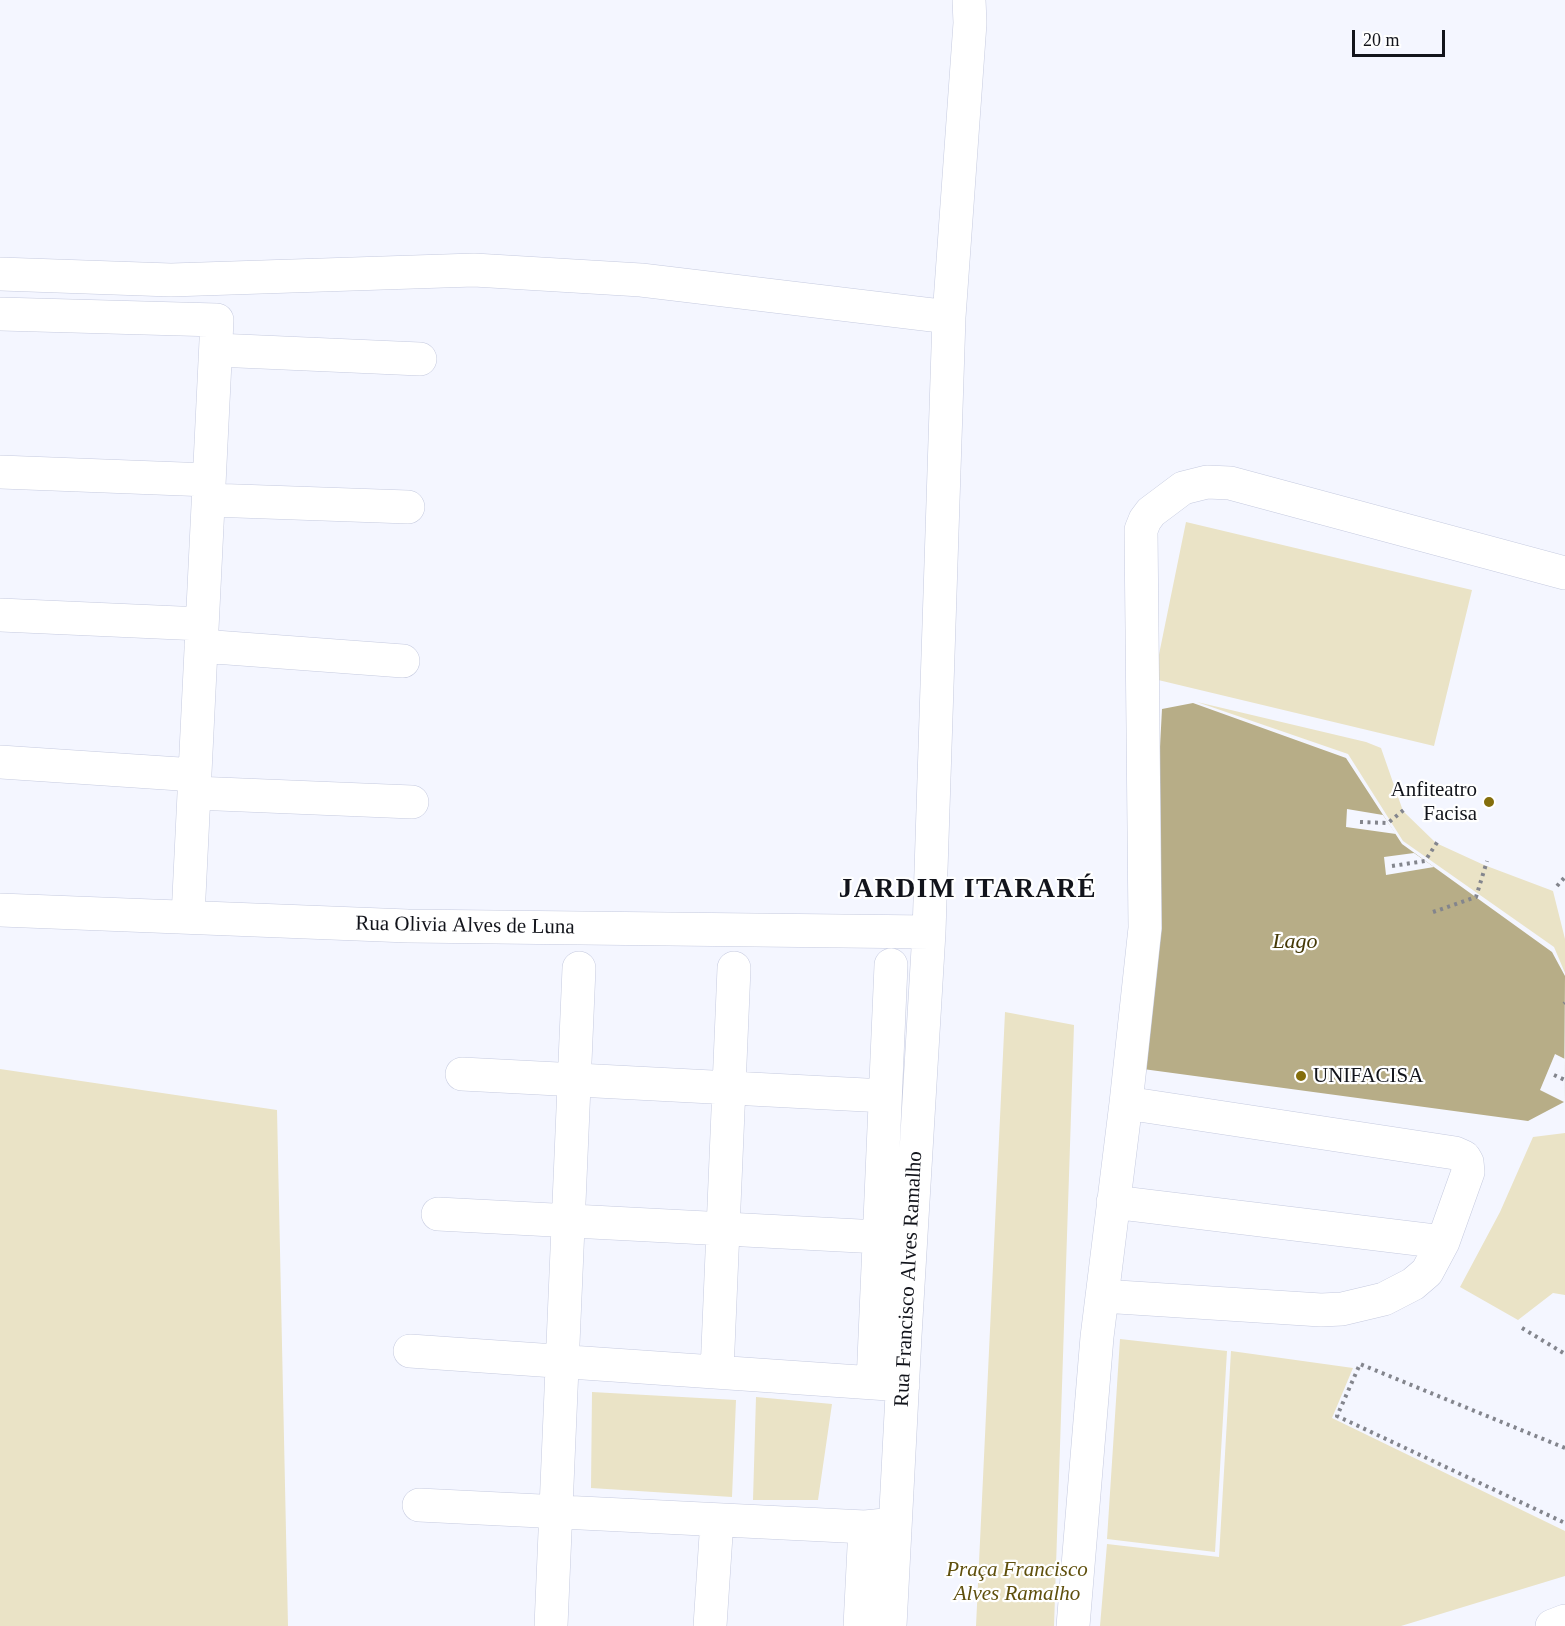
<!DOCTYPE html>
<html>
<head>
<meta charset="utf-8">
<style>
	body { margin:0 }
	#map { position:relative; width:1565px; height:1626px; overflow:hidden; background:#f4f6ff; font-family:Georgia,serif }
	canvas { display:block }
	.scale { position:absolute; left:1352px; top:30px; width:93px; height:27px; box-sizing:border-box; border:3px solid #12141b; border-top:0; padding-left:8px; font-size:18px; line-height:21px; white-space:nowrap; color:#12141b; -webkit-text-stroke:4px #fff; paint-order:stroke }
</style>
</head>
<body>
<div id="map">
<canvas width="1565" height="1626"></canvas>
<div class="scale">20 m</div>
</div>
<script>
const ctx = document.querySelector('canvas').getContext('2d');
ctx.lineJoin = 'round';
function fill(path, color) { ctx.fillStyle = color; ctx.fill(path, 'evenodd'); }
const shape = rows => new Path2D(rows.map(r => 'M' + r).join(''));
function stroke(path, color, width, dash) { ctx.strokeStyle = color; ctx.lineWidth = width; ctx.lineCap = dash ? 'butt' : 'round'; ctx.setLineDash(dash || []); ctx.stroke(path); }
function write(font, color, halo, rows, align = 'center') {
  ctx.font = font + ' Georgia,serif'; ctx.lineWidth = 4.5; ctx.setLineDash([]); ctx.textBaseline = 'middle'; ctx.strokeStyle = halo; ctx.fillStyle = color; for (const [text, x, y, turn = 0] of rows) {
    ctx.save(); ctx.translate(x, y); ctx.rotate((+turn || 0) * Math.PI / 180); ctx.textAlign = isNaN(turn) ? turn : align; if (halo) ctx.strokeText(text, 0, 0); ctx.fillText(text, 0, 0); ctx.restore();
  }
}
const green = shape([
	[1186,522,1472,590,1434,746,1154,679],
	[1197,702,1366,742,1381,748,1403,811,1436,843,1484,865,1553,891,1565,939,1565,973,1554,947,1403,841,1348,754],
	[1005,1012,1074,1025,1054,1626,976,1626],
	[0,1069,277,1110,288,1626,0,1626],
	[1565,1133,1565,1295,1553,1293,1518,1320,1460,1287,1500,1212,1533,1137],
	[1120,1339,1227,1351,1215,1552,1107,1539],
	[1231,1351,1353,1368,1332,1418,1565,1531,1565,1576,1401,1626,1100,1626,1107,1544,1219,1557],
	[592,1392,736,1400,732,1497,591,1488],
	[756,1397,832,1404,818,1500,753,1500]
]);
const water = shape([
	[1193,703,1346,758,1402,844,1552,952,1565,976,1564,1102,1528,1121,1143,1069,1162,709]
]);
const pier = shape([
	[1347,809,1383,815,1396,834,1346,827],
	[1414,853,1434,867,1386,875,1384,857],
	[1555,1054,1565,1059,1564,1102,1540,1090]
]);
const path = shape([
	[1360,822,1388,823,1406,808],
	[1392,866,1425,861,1438,841],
	[1557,886,1565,877],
	[1433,912,1476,897,1487,861],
	[1564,1004,1565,1003],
	[1554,1075,1565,1080],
	[1522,1328,1565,1354],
	[1565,1448,1360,1364,1337,1416,1565,1523]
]);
const minor = shape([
	[0,274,171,280,474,270,641,280,949,317],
	[0,314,217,320,188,917],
	[216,350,420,359],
	[0,472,209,480],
	[209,500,408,507],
	[0,615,202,624],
	[201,646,403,661],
	[0,762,195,775],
	[194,793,412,802],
	[0,910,408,926,929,932],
	[462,1074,885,1096],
	[1113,1202,1443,1242],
	[438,1214,879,1237],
	[1102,1296,1321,1310,1342,1309,1384,1299,1413,1284,1427,1272,1443,1242,1468,1172,1467,1162,1464,1157,1455,1153,1126,1103],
	[410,1351,903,1385],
	[717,1372,734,968],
	[873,1383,891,965],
	[419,1505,865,1527,895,1524],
	[551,1626,579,968],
	[710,1626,717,1520],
	[860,1626,865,1527],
	[890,1626,905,1336,929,932,949,317,970,23,969,0],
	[1073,1626,1097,1337,1126,1103,1145,928,1141,530,1145,520,1151,512,1183,488,1207,482,1230,483,1565,573],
	[1552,1626,1565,1621]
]);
const markers = [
	[1489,802,6,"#846e0c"],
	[1301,1076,6,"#846e0c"]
];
const poiNames = [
	["Anfiteatro",1477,790],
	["Facisa",1477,814],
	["UNIFACISA",1313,1076,"left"]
];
const streetNames = [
	["Rua Olivia Alves de Luna",465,926,1],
	["Rua Francisco Alves Ramalho",909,1279,-87]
];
const parkNames = [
	["Praça Francisco",1017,1570],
	["Alves Ramalho",1017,1594]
];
const waterNames = [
	["Lago",1295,942]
];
const districtNames = [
	["JARDIM ITARARÉ",968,890]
];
fill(green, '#eae3c6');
fill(water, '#b7ad87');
fill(pier, '#f4f6ff');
stroke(minor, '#c5cadf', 34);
stroke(path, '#83858d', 4, [3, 4.5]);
stroke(minor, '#fff', 33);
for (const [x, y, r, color] of markers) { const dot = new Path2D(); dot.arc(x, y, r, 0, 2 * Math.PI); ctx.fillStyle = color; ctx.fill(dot); stroke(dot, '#fff', 2); }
write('21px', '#12141b', '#fff', poiNames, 'right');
write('21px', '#12141b', '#fff', streetNames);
write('italic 21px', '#5f4f0c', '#fff', parkNames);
write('italic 22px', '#453907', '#fff', waterNames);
ctx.letterSpacing = '1.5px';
write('bold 27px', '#12141b', '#fff', districtNames);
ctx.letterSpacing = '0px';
</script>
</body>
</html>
